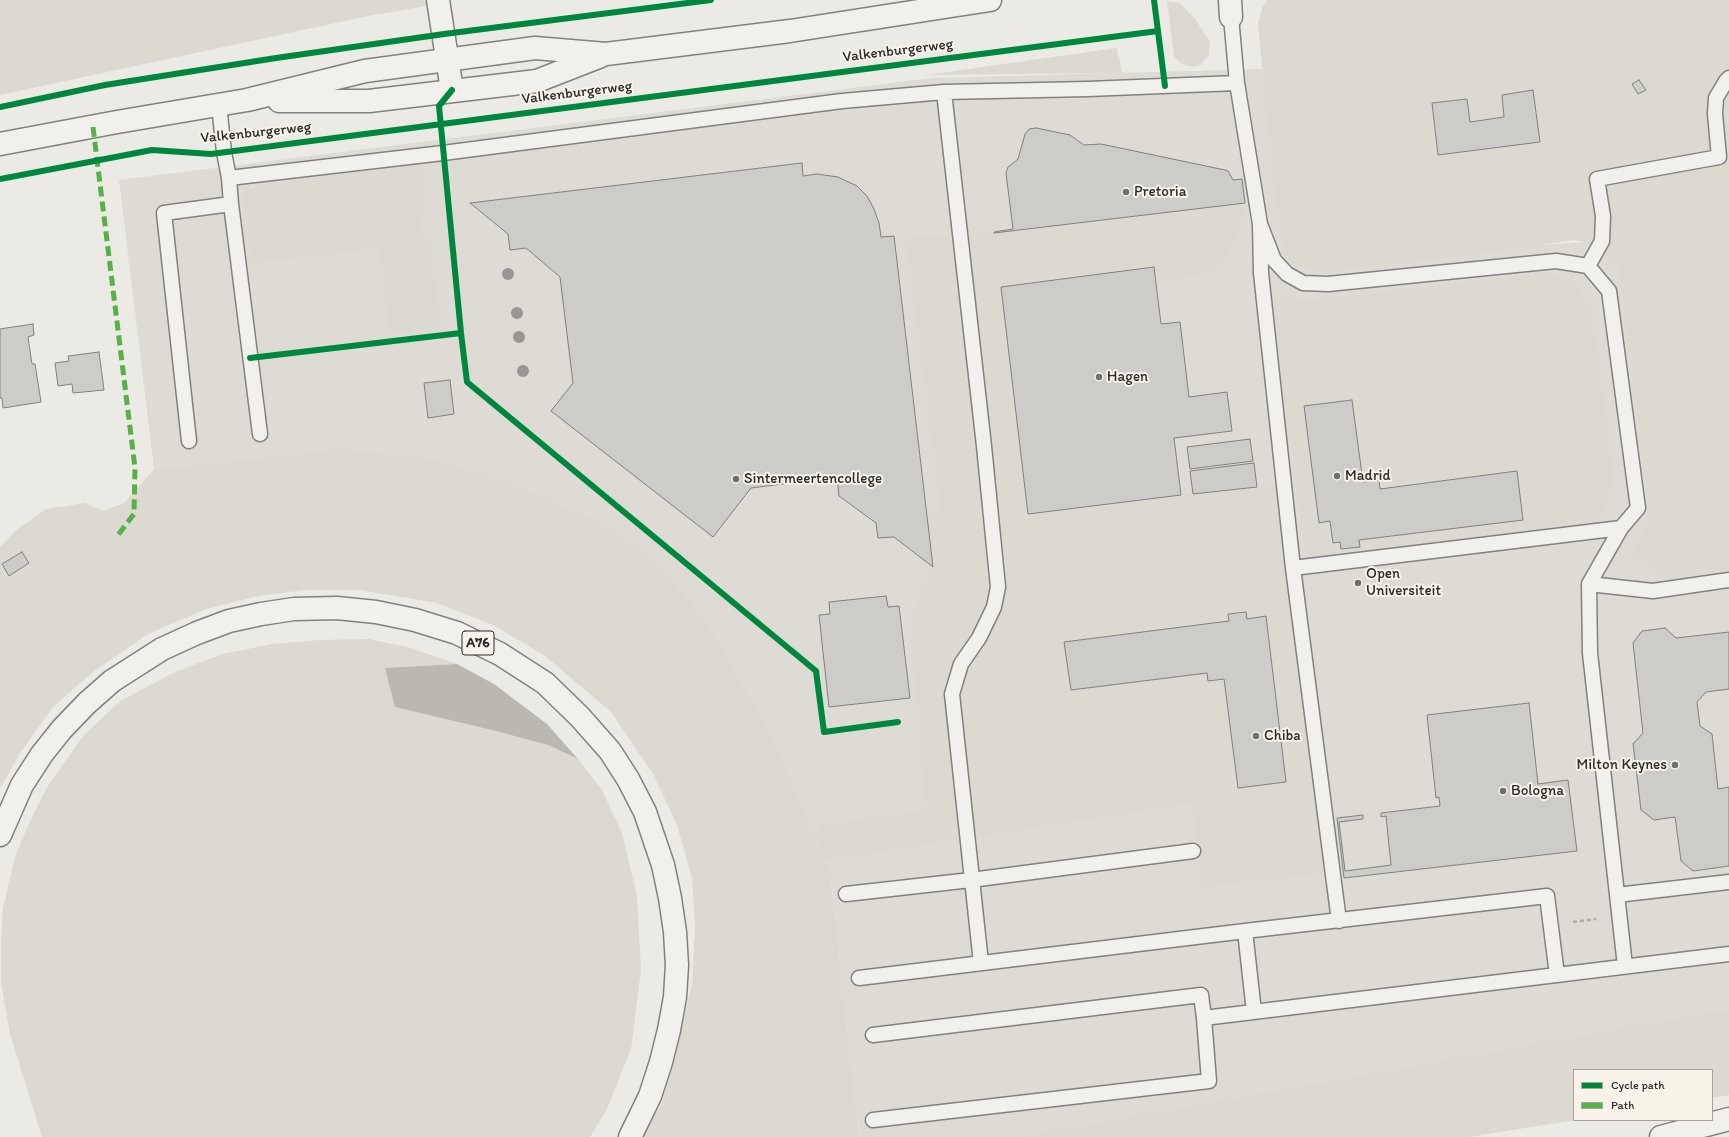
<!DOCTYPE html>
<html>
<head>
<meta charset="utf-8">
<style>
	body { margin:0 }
	#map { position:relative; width:1729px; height:1137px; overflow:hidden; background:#eceae4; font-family:Itim,sans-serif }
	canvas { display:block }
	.legend { position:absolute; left:1573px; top:1069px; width:140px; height:52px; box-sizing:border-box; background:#f7f3e8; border:1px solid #a5a39c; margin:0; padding:5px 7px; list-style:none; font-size:12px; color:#2b2b2b }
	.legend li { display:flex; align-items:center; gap:8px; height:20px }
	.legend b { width:20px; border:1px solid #a5a39c }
</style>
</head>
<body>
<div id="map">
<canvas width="1729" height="1137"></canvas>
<ul class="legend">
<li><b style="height:5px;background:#00873e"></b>Cycle path</li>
<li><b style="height:5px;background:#56b246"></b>Path</li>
</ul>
</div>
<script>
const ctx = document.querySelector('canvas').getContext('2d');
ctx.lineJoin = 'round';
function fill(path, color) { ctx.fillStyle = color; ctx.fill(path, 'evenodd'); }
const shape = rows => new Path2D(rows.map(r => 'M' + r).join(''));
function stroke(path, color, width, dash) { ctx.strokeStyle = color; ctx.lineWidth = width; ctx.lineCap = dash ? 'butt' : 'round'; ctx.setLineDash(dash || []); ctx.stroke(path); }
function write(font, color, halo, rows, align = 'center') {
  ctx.font = font + ' Itim,sans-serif'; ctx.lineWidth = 4; ctx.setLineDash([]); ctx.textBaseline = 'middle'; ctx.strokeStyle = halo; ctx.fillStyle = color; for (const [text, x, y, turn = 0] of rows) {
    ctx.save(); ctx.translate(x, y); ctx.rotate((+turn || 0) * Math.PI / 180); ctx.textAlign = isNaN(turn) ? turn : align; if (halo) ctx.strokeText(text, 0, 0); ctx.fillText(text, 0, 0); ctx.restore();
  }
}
const built = shape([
	[1262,69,1298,260,1633,239,1729,259,1729,1008,1014,1137,859,1137,830,870,806,819,767,726,707,622,594,519,524,489,435,458,339,448,154,469,119,180,932,78]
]);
const green = shape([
	[0,0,424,0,426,6,373,15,0,95],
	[1267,0,1729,0,1729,571,1670,580,1632,553,1650,518,1619,265,1585,242,1574,240,1458,257,1339,270,1310,270,1298,266,1288,258,1283,246,1271,156,1258,25,1262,8],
	[1532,93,1540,141,1438,154,1432,103,1467,99,1470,122,1504,117,1502,95],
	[1167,1,1180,3,1195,19,1210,41,1209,55,1200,65,1192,67,1180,63,1174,56],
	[1117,48,1122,73,926,75],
	[421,165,427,210,419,212,422,242,430,242,440,327,390,333,380,248,253,263,243,187],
	[1245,203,1241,229,1224,260,1212,272,1156,282,1154,267,1001,287,1026,504,1028,514,1274,485,1325,873,1204,887,1193,803,825,860,830,870,859,1137,642,1137,661,1105,675,1058,692,984,695,925,692,878,677,825,653,774,611,712,545,656,493,625,437,603,360,590,306,590,258,596,206,609,148,634,93,672,53,707,21,752,0,788,0,547,15,531,46,509,85,503,103,511,124,503,154,469,339,448,435,458,524,489,594,519,650,557,707,622,767,726,820,850,820,825,926,811,911,618,928,583,932,567,927,514,942,514,906,238,994,232],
	[1549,273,1573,282,1591,307,1613,478,1597,525,1306,558,1271,301,1286,296,1302,301],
	[369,639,411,648,457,664,385,668,492,730,548,745,578,759,602,790,622,833,637,896,641,970,631,1049,607,1109,590,1137,42,1137,10,1034,1,983,1,942,3,908,16,854,31,819,47,787,83,736,120,701,173,673,222,654,273,644,319,640],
	[1729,1008,1729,1095,1712,1098,1712,1070,1574,1070,1575,1120,1469,1137,1014,1137]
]);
const water = shape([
	[457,664,494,684,547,724,578,759,548,745,492,730,395,707,385,668]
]);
const building = shape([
	[1639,80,1646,90,1638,94,1632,84,1639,80],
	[1533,90,1540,142,1438,155,1432,103,1467,99,1470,122,1504,117,1502,95,1533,90],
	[1036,128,1070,135,1084,145,1101,144,1225,170,1228,171,1233,180,1242,179,1245,203,994,233,994,232,1013,229,1006,173,1008,167,1018,159,1025,134,1029,129,1036,128],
	[802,163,803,176,817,174,838,177,857,186,867,196,874,209,879,223,881,237,894,236,933,567,894,537,878,538,876,523,839,496,837,477,751,488,713,537,551,411,573,383,560,277,526,248,510,250,508,234,470,203,802,163],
	[1154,267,1161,324,1180,322,1189,397,1227,392,1232,431,1174,438,1181,495,1028,514,1001,287,1154,267],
	[33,324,34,335,28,337,32,364,35,364,41,402,3,408,2,398,0,398,0,329,33,324],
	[99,352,104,390,73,393,72,384,58,386,55,363,69,361,68,356,99,352],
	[450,380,454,414,428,418,424,383,450,380],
	[1352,400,1363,482,1379,480,1380,489,1517,471,1523,520,1359,540,1360,547,1341,549,1340,542,1333,543,1330,521,1319,523,1304,406,1352,400],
	[1250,439,1253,461,1190,469,1187,447,1250,439],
	[1254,463,1257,487,1193,494,1190,471,1254,463],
	[22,552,29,563,9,576,2,564,22,552],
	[886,596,888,607,899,606,910,698,829,707,819,615,830,614,829,602,886,596],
	[1246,612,1247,619,1266,616,1286,782,1238,788,1224,679,1208,681,1207,673,1071,690,1064,642,1229,621,1228,614,1246,612],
	[1665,628,1676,638,1729,632,1729,689,1706,692,1697,702,1700,726,1712,734,1718,789,1729,787,1729,866,1693,871,1681,861,1675,817,1654,820,1641,810,1633,743,1634,743,1643,733,1633,643,1642,631,1665,628],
	[1529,703,1538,784,1568,780,1577,851,1344,878,1337,818,1363,815,1363,819,1339,822,1345,871,1391,865,1386,816,1381,817,1381,813,1440,806,1439,797,1436,798,1427,715,1529,703]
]);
const path = shape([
	[1573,922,1596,919]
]);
const service = shape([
	[1231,17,1237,83,1260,224,1261,273,1293,568,1339,921],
	[944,92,984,446,998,587,994,607,979,638,961,664,952,694,981,963],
	[219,105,224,152,229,178],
	[231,204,260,434],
	[1260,224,1274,260,1287,274,1303,283,1328,284,1556,261,1588,266,1609,291,1638,508,1621,528,1589,584,1590,653,1625,966],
	[1588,266,1602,241,1603,216,1597,179,1719,157,1715,114,1716,98,1726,81,1729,78],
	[189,441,164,213,231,204,229,178,443,153,842,101,944,92,1088,89,1237,83],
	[1293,568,1621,528],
	[1589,584,1653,591,1729,580],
	[846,894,971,880,1193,851],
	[1617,895,1729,882],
	[1245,931,1547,896,1557,975],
	[859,978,1245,931,1254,1012],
	[873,1035,1201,995,1204,1018,1729,954],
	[873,1120,1209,1081,1204,1018]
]);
const minor = shape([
	[438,0,452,90],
	[1230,0,1231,17]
]);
const tertiary = shape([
	[279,101,369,101,537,81,601,56],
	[0,144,117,122,247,100,365,71,535,48,606,54,790,31,990,0]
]);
const primary = shape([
	[1661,1137,1729,1119]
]);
const motorway = shape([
	[0,835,22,785,42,754,62,729,87,703,112,681,162,649,197,633,229,621,261,614,294,609,337,608,376,612,415,620,457,633,500,654,545,683,580,717,610,751,628,779,645,812,663,865,670,898,675,932,677,965,675,997,669,1030,661,1062,650,1096,630,1137]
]);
const quiet = shape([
	[93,127,135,468,134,514,118,535]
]);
const cycleway = shape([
	[1154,0,1165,86],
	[452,90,439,106,461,333,467,382,816,671,824,732,898,722],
	[0,107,105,85,276,58,444,34,711,0],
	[0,179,152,150,211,154,1158,31],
	[250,358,461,333]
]);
const trees = [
	[508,274],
	[517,313],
	[519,337],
	[523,371]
];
const markers = [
	[1126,192,4,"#6f6e6c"],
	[1099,377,4,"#6f6e6c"],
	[1337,476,4,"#6f6e6c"],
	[736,479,4,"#6f6e6c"],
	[1358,583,4,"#6f6e6c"],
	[1256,736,4,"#6f6e6c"],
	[1675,765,4,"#6f6e6c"],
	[1503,791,4,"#6f6e6c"]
];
const shields = [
	[478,643,32]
];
const shieldNames = [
	["A76",478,643]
];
const streetNames = [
	["Valkenburgerweg",898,51,-7],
	["Valkenburgerweg",577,93,-7],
	["Valkenburgerweg",256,133,-6]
];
const poiNames = [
	["Pretoria",1134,192],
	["Hagen",1107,377],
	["Madrid",1345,476],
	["Sintermeertencollege",744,479],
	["Open",1366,574],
	["Universiteit",1366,591],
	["Chiba",1264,736],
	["Milton Keynes",1667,765,"right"],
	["Bologna",1511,791]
];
fill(built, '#dddbd3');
fill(green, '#dcd9d1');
fill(water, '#bab8b0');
fill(building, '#ceccc8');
stroke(building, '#82817e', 1);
stroke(service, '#82817e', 17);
stroke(minor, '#82817e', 25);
stroke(tertiary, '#82817e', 25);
stroke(primary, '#82817e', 25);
stroke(motorway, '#82817e', 25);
stroke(path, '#adaca9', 2.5, [4, 3]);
stroke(service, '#f1f0ec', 14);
stroke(minor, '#f1f0ec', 22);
stroke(tertiary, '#f1f0ec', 22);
stroke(primary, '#f1f0ec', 22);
stroke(motorway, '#f1f0ec', 22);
stroke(quiet, '#56b246', 5, [10, 5]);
stroke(cycleway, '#00873e', 6);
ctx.fillStyle = '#989793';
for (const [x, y] of trees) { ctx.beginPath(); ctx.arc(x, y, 6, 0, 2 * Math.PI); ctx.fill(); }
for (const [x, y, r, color] of markers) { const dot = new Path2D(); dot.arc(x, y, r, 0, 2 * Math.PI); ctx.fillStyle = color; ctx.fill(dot); stroke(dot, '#f7f3e8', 1.5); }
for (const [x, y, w] of shields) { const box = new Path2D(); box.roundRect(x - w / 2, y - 12, w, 24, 3); ctx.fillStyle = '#f7f3e8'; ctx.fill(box); stroke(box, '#2b2b2b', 1); }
write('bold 14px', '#2b2b2b', null, shieldNames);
write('15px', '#2b2b2b', '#f7f3e8', streetNames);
write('15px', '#2b2b2b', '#f7f3e8', poiNames, 'left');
</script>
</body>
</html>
